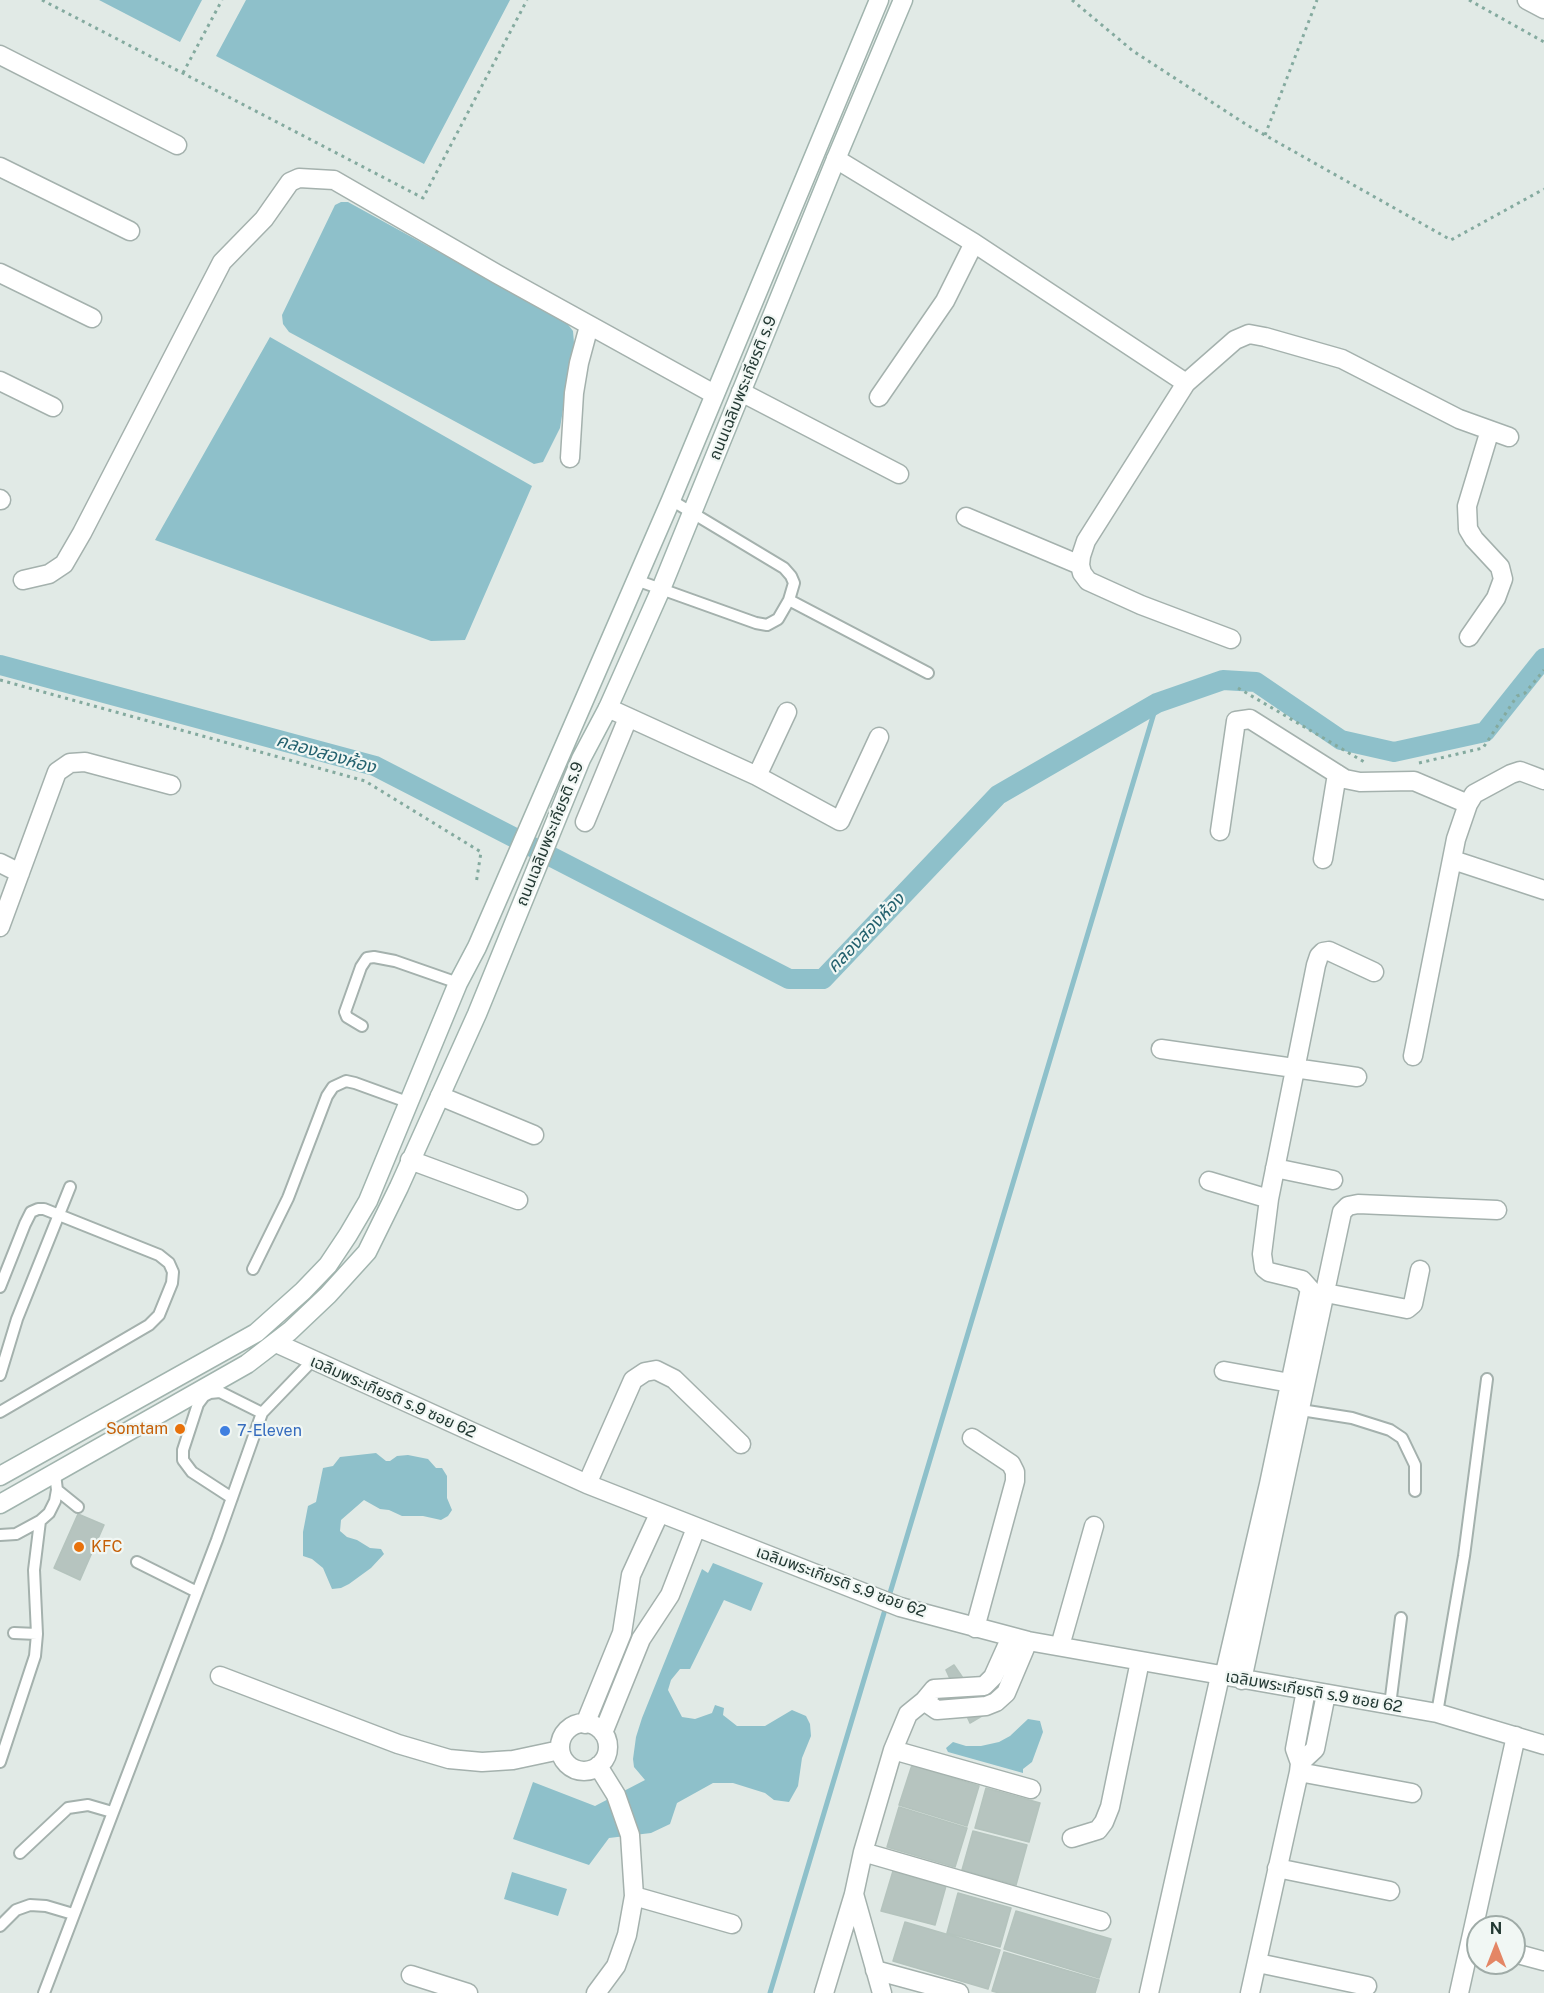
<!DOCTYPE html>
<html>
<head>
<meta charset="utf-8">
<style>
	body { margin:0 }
	#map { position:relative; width:1544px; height:1993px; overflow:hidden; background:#e1eae6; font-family:"Public Sans",sans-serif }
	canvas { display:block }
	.north { position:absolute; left:1466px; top:1915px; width:60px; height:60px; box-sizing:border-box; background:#f1f7f4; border:2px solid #9faba7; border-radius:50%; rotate:0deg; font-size:16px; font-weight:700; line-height:24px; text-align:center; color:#233933 }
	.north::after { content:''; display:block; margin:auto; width:21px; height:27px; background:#e48665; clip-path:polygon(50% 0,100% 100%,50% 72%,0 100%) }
</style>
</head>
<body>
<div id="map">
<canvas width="1544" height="1993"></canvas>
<div class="north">N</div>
</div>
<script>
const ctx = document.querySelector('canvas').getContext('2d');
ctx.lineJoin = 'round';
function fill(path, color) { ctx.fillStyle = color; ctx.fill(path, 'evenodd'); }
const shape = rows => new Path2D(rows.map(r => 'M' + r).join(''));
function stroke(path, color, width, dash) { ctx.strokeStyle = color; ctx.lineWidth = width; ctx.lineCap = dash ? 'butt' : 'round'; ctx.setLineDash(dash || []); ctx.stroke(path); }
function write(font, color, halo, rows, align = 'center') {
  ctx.font = font + ' "Public Sans","Noto Sans Thai",sans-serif'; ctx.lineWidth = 4.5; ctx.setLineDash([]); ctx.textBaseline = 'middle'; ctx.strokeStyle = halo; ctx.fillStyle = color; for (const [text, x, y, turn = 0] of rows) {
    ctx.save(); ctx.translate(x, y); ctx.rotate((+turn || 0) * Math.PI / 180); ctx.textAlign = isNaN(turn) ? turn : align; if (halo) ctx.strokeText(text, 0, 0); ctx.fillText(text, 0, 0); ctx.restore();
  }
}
const water = shape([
	[99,0,202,0,180,42],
	[246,0,510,0,424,164,216,56],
	[341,202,348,202,566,322,573,331,574,343,560,428,543,462,534,464,289,332,283,324,282,315,335,205],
	[270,337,532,486,465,640,431,641,155,540],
	[376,1453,386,1461,390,1461,397,1456,408,1455,428,1459,436,1468,442,1468,447,1476,447,1498,452,1510,448,1516,441,1520,423,1516,402,1516,389,1510,380,1509,364,1500,341,1520,340,1531,347,1537,357,1540,370,1548,381,1549,384,1554,371,1568,349,1584,341,1588,332,1589,323,1568,312,1559,303,1556,303,1532,308,1506,316,1502,323,1468,333,1466,340,1457],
	[713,1563,763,1583,751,1611,724,1600,690,1669,680,1669,671,1680,668,1690,682,1717,695,1719,712,1713,715,1705,724,1708,723,1715,737,1726,765,1726,792,1710,806,1716,810,1724,811,1736,802,1758,798,1786,789,1802,774,1800,765,1793,733,1783,713,1783,677,1803,670,1824,651,1833,609,1838,589,1865,513,1839,533,1782,595,1806,645,1780,634,1767,633,1759,636,1737,642,1718,702,1569,708,1573],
	[1028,1719,1040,1721,1043,1732,1032,1762,1023,1769,1023,1773,948,1752,946,1748,953,1742,966,1746,981,1746,999,1742,1010,1736],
	[512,1872,567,1889,558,1916,504,1899]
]);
const stream = shape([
	[770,1993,1157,703]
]);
const canal = shape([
	[0,665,375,766,789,979,823,979,998,795,1157,703,1223,680,1256,682,1341,740,1394,752,1485,732,1544,658]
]);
const building = shape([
	[78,1514,104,1525,80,1580,54,1568,78,1514],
	[954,1665,987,1713,970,1723,946,1670,954,1665],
	[912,1765,979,1786,967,1826,899,1805,912,1765],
	[986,1788,1040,1803,1029,1842,975,1828,986,1788],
	[899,1807,967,1828,955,1867,887,1847,899,1807],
	[973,1831,1027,1845,1016,1885,962,1870,973,1831],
	[893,1871,946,1886,935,1925,881,1911,893,1871],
	[958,1893,1011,1908,1000,1947,947,1933,958,1893],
	[1016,1911,1111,1939,1099,1978,1004,1949,1016,1911],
	[905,1922,1000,1950,988,1989,893,1961,905,1922],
	[1004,1952,1099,1980,1095,1993,999,1993,992,1991,1004,1952]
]);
const path = shape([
	[42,0,423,198,527,0],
	[1072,0,1133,51,1247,125,1451,240,1544,189],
	[1469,0,1544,42],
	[183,73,222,0],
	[1265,135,1317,0],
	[0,680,365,781,481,852,476,884],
	[1238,688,1366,763],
	[1419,763,1483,748,1517,696,1525,693,1544,670]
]);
const lane = shape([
	[636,580,756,623,767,625,778,619,789,600,794,583,791,576,784,568,671,500],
	[789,600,928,673],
	[362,1026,347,1017,345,1012,361,967,367,958,374,957,395,961,458,983],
	[253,1269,288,1198,327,1096,333,1087,346,1081,355,1083,410,1103],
	[0,1287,25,1224,31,1212,38,1209,44,1209,159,1255,169,1263,173,1272,172,1283,159,1315,149,1325,0,1412],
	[0,1375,17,1319,70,1187],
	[1301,1410,1352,1418,1390,1430,1402,1438,1415,1465,1415,1491],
	[57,1490,78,1507],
	[232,1498,192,1472,183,1460,183,1450,198,1404,204,1396,210,1393,220,1392,262,1413],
	[0,1535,16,1534,40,1521,49,1513,55,1501,57,1490,55,1474],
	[137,1562,197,1592],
	[14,1633,37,1634],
	[1390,1705,1401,1618],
	[1437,1713,1464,1556,1487,1379],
	[0,1762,35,1656,37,1634,34,1570,40,1521],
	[20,1853,68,1808,88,1805,112,1812],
	[0,1926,16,1910,30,1905,46,1906,73,1914],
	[44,1993,217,1540,262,1413,312,1361]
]);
const street = shape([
	[1527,0,1544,9],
	[0,55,177,145],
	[836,159,974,243,1186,383],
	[0,167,130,231],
	[0,273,92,318],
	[0,381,53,407],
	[741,392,899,474],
	[879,397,945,301,974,243],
	[570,458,574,393,579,363,589,326],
	[0,499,1,500],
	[966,517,1080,565],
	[23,580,49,574,64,564,82,533,222,262,264,219,290,182,299,178,334,180,497,274,714,394],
	[1469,637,1496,598,1503,579,1500,567,1474,539,1468,529,1467,506,1490,430],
	[1231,639,1141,605,1088,581,1082,573,1080,565,1081,556,1086,541,1186,383,1235,340,1249,334,1265,337,1342,359,1459,419,1509,437],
	[608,708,757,776,840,821,879,737],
	[757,776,787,712],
	[585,822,628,718],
	[1220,831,1236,721,1250,719,1345,779,1360,782,1414,781,1468,804],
	[1323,859,1337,774],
	[1453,860,1544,890],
	[0,863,20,873],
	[0,927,57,772,70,763,85,762,171,785],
	[1161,1049,1357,1077],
	[1413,1056,1456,839,1468,804,1474,794,1511,774,1520,771,1544,780],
	[440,1096,534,1135],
	[410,1160,518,1200],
	[1275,1168,1333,1180],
	[1209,1181,1269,1199],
	[1326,1293,1407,1309,1413,1304,1420,1270],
	[276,1343,587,1484,900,1607,1028,1641,1437,1713,1544,1745],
	[1224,1371,1290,1383],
	[972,1438,1011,1464,1015,1472,1015,1481,975,1628],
	[587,1484,633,1380,645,1372,656,1370,674,1379,741,1444],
	[1060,1646,1094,1526],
	[220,1676,398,1744,449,1759,482,1762,513,1760,560,1750],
	[1224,1677,1269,1484,1310,1289,1302,1280,1269,1272,1264,1268,1262,1254,1269,1199,1316,965,1319,956,1323,952,1329,951,1374,972],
	[1242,1680,1342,1212,1348,1206,1358,1204,1497,1210],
	[924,1701,937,1710,986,1706,996,1702,1006,1693,1028,1641],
	'560 1747a24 24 0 1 1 48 0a24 24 0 1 1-48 0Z',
	[585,1724,622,1633,631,1575,659,1514],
	[603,1733,641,1639,670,1595,696,1528],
	[893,1750,1031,1789],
	[1300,1763,1315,1749,1326,1694],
	[1299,1772,1412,1793],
	[1072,1838,1098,1830,1104,1822,1110,1807,1140,1661],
	[863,1852,1101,1921],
	[1277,1868,1390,1891],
	[854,1894,882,1993],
	[634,1896,732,1924],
	[1514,1953,1544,1961],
	[1258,1963,1367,1986],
	[875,1970,959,1993],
	[411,1975,468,1993],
	[596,1993,616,1966,627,1935,634,1896,630,1835,616,1795,598,1766],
	[824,1993,854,1894,863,1852,893,1750,908,1714,924,1701,934,1689,984,1686,993,1677,1011,1637],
	[1149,1993,1220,1676],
	[1250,1993,1299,1772,1300,1763,1295,1749,1306,1690],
	[1459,1993,1516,1736]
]);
const secondary = shape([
	[0,1476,256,1333,303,1291,328,1265,348,1235,368,1201,458,983,477,947,671,500,879,0],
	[0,1504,247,1364,290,1331,328,1295,367,1252,399,1187,477,1014,581,759,608,708,661,589,836,159,903,0]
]);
const markers = [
	[180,1429,6,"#e8710a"],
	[225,1431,6,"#3f7fe0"],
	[79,1547,6,"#e8710a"]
];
const streetNames = [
	["ถนนเฉลิมพระเกียรติ ร.9",743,388,-68],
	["ถนนเฉลิมพระเกียรติ ร.9",550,834,-68],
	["เฉลิมพระเกียรติ ร.9 ซอย 62",393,1397,24],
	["เฉลิมพระเกียรติ ร.9 ซอย 62",841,1582,20],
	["เฉลิมพระเกียรติ ร.9 ซอย 62",1314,1692,10]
];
const foodNames = [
	["Somtam",168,1429],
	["KFC",91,1547,"left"]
];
const shopNames = [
	["7-Eleven",237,1431]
];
const waterNames = [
	["คลองสองห้อง",326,754,16],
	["คลองสองห้อง",866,933,-46]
];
fill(water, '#8ec0ca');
stroke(stream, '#8ec0ca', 5);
stroke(canal, '#8ec0ca', 20);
fill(building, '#b6c4bf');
stroke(building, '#b4c3bd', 1.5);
stroke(lane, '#a4b1ad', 14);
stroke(street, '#a4b1ad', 21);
stroke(secondary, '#a1b4ae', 21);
stroke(path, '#84aa9f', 3, [3, 4.5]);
stroke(lane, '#fff', 10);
stroke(street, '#fff', 18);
stroke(secondary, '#fff', 18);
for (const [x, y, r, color] of markers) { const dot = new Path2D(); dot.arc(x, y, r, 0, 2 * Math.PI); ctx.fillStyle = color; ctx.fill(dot); stroke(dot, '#f1f7f4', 2); }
write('16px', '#233933', '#f1f7f4', streetNames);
write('16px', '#c56008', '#f1f7f4', foodNames, 'right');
write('16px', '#366cbe', '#f1f7f4', shopNames, 'left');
write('italic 18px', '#23616e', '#f1f7f4', waterNames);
</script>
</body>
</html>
